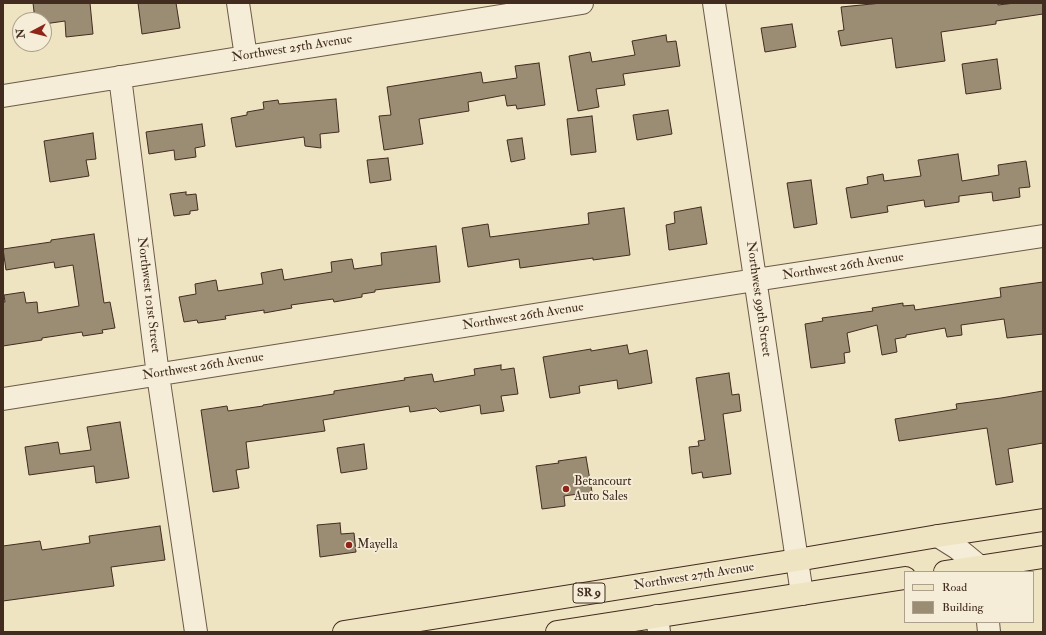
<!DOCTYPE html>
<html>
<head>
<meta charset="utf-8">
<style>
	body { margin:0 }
	#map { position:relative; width:1046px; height:635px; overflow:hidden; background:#efe4c2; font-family:"IM FELL Double Pica",serif }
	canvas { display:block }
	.frame { position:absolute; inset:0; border:4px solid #412c1f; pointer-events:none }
	.legend { position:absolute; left:904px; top:571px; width:130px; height:52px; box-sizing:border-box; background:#f5edd7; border:1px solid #ada08d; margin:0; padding:5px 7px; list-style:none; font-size:12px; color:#412c1f }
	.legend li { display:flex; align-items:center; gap:8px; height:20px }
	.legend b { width:20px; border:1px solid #ada08d }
	.north { position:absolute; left:12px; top:12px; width:40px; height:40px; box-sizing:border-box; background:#f5edd7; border:1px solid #ada08d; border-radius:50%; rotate:263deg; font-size:11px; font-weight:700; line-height:16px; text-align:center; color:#412c1f }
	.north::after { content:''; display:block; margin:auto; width:14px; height:18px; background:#8f2418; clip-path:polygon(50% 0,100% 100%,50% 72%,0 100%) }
</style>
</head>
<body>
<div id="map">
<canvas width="1046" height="635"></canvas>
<div class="frame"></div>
<ul class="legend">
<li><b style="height:5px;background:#efe4c2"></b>Road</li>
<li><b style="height:11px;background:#9b8c74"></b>Building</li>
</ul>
<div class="north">N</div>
</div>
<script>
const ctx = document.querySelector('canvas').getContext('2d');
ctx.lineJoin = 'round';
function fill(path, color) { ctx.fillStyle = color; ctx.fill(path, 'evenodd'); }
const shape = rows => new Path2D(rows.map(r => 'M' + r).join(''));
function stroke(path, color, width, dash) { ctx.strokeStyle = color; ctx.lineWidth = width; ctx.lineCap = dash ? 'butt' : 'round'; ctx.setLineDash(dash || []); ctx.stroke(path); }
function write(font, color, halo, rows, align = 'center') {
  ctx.font = font + ' "IM FELL Double Pica",serif'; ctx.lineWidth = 3.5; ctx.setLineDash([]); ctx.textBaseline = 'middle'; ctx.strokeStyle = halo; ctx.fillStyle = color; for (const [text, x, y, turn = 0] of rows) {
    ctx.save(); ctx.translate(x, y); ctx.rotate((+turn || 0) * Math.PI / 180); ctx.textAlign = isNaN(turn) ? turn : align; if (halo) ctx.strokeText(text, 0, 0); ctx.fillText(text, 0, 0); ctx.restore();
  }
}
const building = shape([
	[33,3,90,3,93,34,66,37,65,21,44,24,44,20,35,20,33,3],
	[138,3,176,3,180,28,142,34,138,3],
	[882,3,998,3,998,5,1015,3,1043,3,1043,14,996,21,996,24,941,32,945,61,896,68,892,38,841,46,838,31,844,30,841,7,882,3],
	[792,24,796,47,765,52,761,28,792,24],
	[666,35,667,42,676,41,680,66,623,74,625,85,596,89,599,107,578,111,569,56,590,52,592,62,635,55,632,41,666,35],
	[997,59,1001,89,966,94,962,64,997,59],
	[539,63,545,105,517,109,516,105,507,106,505,95,468,102,469,111,419,119,423,144,384,150,379,116,391,115,387,87,481,72,483,83,517,78,515,66,539,63],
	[336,99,339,132,320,134,321,148,305,146,304,137,236,147,231,118,247,115,247,112,264,109,263,102,278,100,279,104,336,99],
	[668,110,672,134,637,140,633,115,668,110],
	[592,116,596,152,571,155,567,119,592,116],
	[202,124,205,146,195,148,196,157,175,160,174,150,149,154,146,132,202,124],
	[93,133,96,159,86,160,89,176,50,182,44,141,93,133],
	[522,138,525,159,511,162,507,140,522,138],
	[958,154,962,181,999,175,998,165,1026,161,1030,187,1019,188,1020,197,993,201,992,192,959,196,959,202,925,207,924,200,887,206,888,212,851,218,846,188,868,184,867,177,883,174,884,181,921,176,918,160,958,154],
	[388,158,391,180,370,183,367,160,388,158],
	[811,180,817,224,794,228,787,183,811,180],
	[186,192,186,195,196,194,198,210,190,211,190,214,174,216,170,194,186,192],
	[701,207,707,244,669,250,666,225,675,223,674,212,701,207],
	[624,208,630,255,593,260,593,258,520,268,519,259,468,267,462,228,488,224,490,237,589,224,588,213,624,208],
	[94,234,104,303,110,302,115,328,102,330,103,333,83,336,82,332,42,338,42,340,3,346,3,302,5,302,4,295,24,292,26,303,37,302,38,313,79,306,73,265,55,268,54,262,6,270,3,249,51,242,51,240,94,234],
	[436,246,440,282,375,290,375,292,362,294,362,297,334,302,333,299,291,305,292,308,264,313,264,310,225,316,226,319,198,323,197,320,184,322,179,297,196,294,195,284,216,280,218,291,263,284,261,273,282,269,284,280,332,272,331,262,352,259,354,269,382,265,381,253,436,246],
	[1043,282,1043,334,1007,338,1004,319,961,325,962,335,947,337,945,328,906,335,906,337,895,339,897,352,882,355,877,325,847,333,850,352,844,353,845,363,811,368,805,324,823,321,822,318,873,311,872,308,903,303,903,306,914,305,915,310,1001,297,1000,288,1043,282],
	[627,345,629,354,647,350,652,383,618,389,617,380,579,386,580,393,550,398,543,357,591,349,591,351,627,345],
	[501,365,501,370,514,368,518,394,501,396,504,411,481,414,480,405,440,412,436,408,410,412,409,406,323,420,325,431,246,442,249,468,236,470,239,488,213,492,201,410,227,406,228,411,263,406,263,405,334,394,334,391,405,380,404,378,432,374,434,382,475,375,474,369,501,365],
	[729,373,732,395,739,394,741,411,723,414,731,474,703,478,702,472,692,474,689,447,699,446,698,441,705,440,696,378,729,373],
	[1043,391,1043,443,1008,449,1013,482,996,485,987,428,899,441,895,419,957,409,956,404,1001,398,1043,391],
	[120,422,129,478,96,483,94,466,29,475,25,447,58,442,60,454,91,450,87,427,120,422],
	[364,444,367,469,341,473,337,448,364,444],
	[586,457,592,492,564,496,565,506,542,509,536,466,559,463,558,461,586,457],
	[340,523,341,534,354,533,356,552,320,557,317,525,340,523],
	[160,526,165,560,111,567,114,586,3,601,3,546,40,541,42,550,90,543,89,536,160,526]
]);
const minor = shape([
	[238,3,246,57],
	[714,3,802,594],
	[120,77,158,375,196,632],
	[3,96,582,3],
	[3,399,755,280,1043,236],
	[938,536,957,548,980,567,980,572],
	[657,616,659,632],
	[988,622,989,632]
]);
const major = shape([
	[945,572,1043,557],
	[344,632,797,560,938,536,1043,520],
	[557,632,905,578]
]);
const markers = [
	[566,489,4,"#8f2418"],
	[349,545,4,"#8f2418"]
];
const shields = [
	[589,593,32]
];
const shieldNames = [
	["SR 9",589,593]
];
const streetNames = [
	["Northwest 25th Avenue",292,49,-9],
	["Northwest 26th Avenue",843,267,-9],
	["Northwest 101st Street",148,295,83],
	["Northwest 99th Street",758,299,82],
	["Northwest 26th Avenue",523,317,-9],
	["Northwest 26th Avenue",203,367,-9],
	["Northwest 27th Avenue",694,577,-9]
];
const poiNames = [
	["Betancourt",574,482],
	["Auto Sales",574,497],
	["Mayella",357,545]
];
fill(building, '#9b8c74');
stroke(building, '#412c1f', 1);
stroke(minor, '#6c5a48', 24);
stroke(major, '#412c1f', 24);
stroke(minor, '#f5edd7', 22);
stroke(major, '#efe4c2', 22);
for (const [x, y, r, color] of markers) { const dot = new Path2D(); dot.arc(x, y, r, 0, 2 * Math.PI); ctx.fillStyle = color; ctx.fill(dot); stroke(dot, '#f5edd7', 1.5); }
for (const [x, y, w] of shields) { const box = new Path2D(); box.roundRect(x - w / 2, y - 10, w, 20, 3); ctx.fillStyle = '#f5edd7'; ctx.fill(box); stroke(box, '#412c1f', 1); }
write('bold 12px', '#412c1f', null, shieldNames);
write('13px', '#412c1f', '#f5edd7', streetNames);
write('13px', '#412c1f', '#f5edd7', poiNames, 'left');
</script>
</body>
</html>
